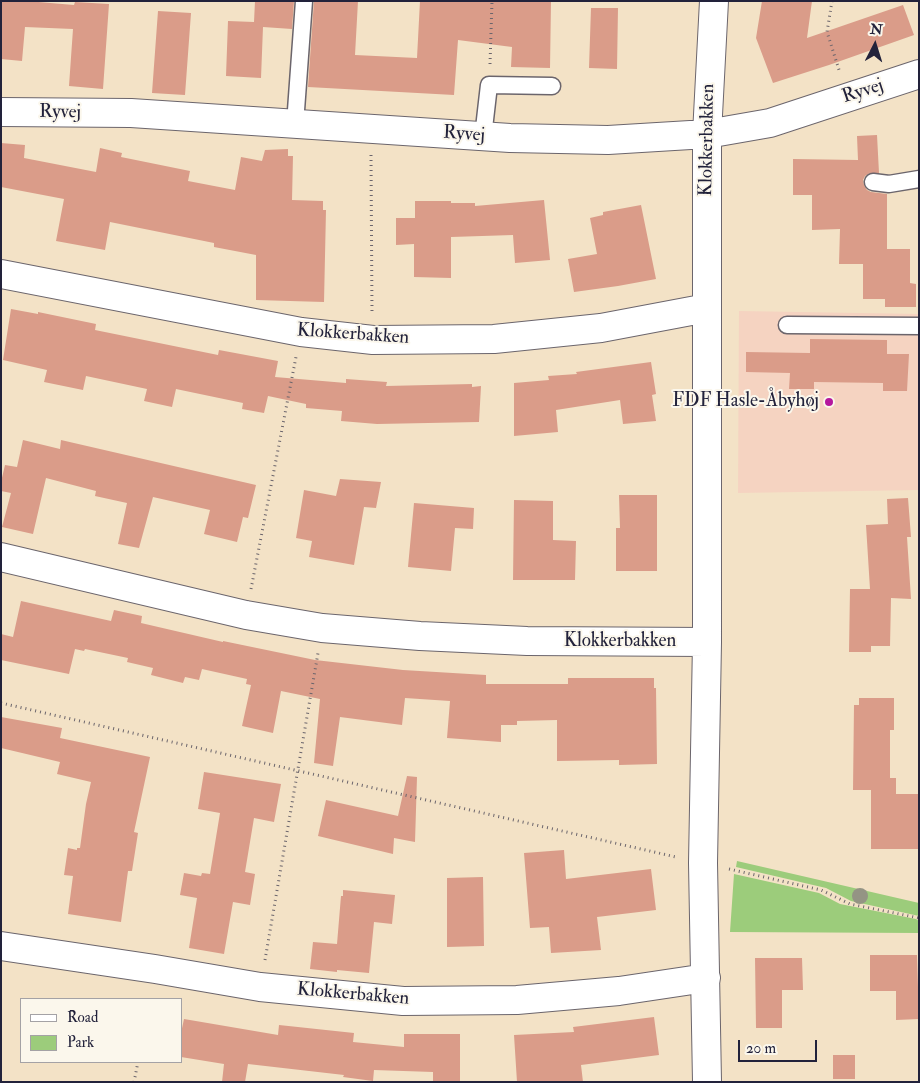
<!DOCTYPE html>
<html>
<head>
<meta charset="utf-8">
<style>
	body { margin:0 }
	#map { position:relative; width:920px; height:1083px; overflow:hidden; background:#f3e2c6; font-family:"IM FELL Double Pica",serif }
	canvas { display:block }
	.frame { position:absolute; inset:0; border:2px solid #22223b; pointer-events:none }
	.legend { position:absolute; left:20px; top:998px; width:162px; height:65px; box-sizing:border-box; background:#fbf7ec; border:1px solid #a4a2a5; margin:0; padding:6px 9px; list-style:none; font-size:15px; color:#22223b }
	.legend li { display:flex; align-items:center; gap:10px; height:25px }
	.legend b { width:25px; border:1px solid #a4a2a5 }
	.north { position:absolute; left:850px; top:20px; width:50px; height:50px; -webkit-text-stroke:4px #fbf7ec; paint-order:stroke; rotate:5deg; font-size:14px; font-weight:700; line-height:20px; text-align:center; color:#22223b }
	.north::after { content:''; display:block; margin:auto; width:18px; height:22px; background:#22223b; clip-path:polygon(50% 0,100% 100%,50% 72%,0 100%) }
	.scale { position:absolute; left:738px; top:1040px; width:79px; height:22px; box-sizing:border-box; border:2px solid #22223b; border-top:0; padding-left:6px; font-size:15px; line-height:18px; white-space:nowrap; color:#22223b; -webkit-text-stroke:4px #fbf7ec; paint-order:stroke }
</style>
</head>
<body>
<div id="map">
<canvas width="920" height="1083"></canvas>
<div class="frame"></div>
<ul class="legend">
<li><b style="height:6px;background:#fff"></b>Road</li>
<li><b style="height:14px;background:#9ccc7b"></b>Park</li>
</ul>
<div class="north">N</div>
<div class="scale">20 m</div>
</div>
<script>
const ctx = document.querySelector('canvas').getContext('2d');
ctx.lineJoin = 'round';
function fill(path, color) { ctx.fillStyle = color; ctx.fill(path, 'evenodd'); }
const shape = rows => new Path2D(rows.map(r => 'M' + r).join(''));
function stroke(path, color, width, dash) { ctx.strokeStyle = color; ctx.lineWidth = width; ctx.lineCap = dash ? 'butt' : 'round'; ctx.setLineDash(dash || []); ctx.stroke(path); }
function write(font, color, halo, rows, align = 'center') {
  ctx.font = font + ' "IM FELL Double Pica",serif'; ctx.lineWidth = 4; ctx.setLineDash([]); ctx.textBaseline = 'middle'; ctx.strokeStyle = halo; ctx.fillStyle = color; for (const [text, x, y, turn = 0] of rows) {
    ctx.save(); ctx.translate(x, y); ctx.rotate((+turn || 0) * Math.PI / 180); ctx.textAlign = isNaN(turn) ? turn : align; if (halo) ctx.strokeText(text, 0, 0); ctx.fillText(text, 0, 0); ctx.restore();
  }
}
const built = shape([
	[739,311,919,314,919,490,738,493]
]);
const green = shape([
	[737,861,919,903,919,916,851,901,826,888,736,867],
	[734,874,819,893,840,904,916,919,919,921,919,933,730,932]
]);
const building = shape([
	[1,1,27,1,74,5,75,2,109,4,103,89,69,86,73,29,25,27,22,61,1,59],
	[255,1,294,1,292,29,263,27,261,78,226,76,228,21,254,22],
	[314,1,358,1,355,55,417,58,420,1,551,1,550,68,511,67,512,47,458,40,454,95,308,87],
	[762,1,812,1,807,38,903,5,914,35,829,65,773,83,756,38],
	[591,8,618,8,617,69,589,68],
	[158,11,191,13,185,95,152,93],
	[877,135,879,173,870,173,865,176,863,180,864,185,867,190,871,192,887,194,887,249,910,249,910,283,916,284,916,307,885,307,885,299,863,299,863,264,839,264,840,229,812,230,812,195,793,195,793,159,858,160,857,136],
	[1,143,25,145,24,158,96,172,100,148,122,153,121,157,190,171,188,181,235,190,241,157,262,161,265,150,288,149,288,156,293,156,292,200,323,201,323,210,326,210,324,302,256,300,256,255,214,247,214,243,110,222,105,250,56,241,64,199,1,187],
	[544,200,550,260,515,263,513,235,451,237,451,278,414,277,414,244,396,245,396,218,415,218,415,201,451,201,451,203,475,203,475,206],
	[641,205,656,279,618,286,574,292,568,259,597,254,590,218,603,215,603,212],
	[11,309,38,314,38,312,96,324,95,330,218,355,219,350,278,361,275,377,346,383,346,379,387,382,386,386,472,384,472,387,481,386,479,422,377,424,341,421,342,411,306,408,306,404,268,396,264,413,242,409,243,403,176,389,172,407,144,401,147,389,86,376,83,390,44,382,47,370,3,360],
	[810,339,887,340,887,354,909,354,907,391,883,391,883,383,814,382,814,389,789,389,790,373,746,372,746,352,810,353],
	[651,362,656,394,652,395,656,421,623,424,620,400,556,410,558,432,514,436,514,383,549,380,548,376,577,374,576,372],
	[23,440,60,449,61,440,256,485,248,518,243,517,237,542,204,534,210,510,153,497,139,548,118,544,127,503,95,496,96,491,46,478,33,534,2,527,11,493,1,491,1,482,5,465,17,467],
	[340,479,381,482,376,508,364,507,354,565,309,557,312,541,296,538,304,490,336,496],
	[619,495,657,495,657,571,616,571,616,528,620,528],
	[908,498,911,537,907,537,911,599,891,598,890,646,871,646,871,652,849,652,850,589,870,589,866,525,888,524,887,499],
	[514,500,553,501,553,540,576,541,575,580,513,580],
	[414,503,474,508,473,529,455,528,451,571,408,567],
	[21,601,111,621,114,610,142,616,141,623,223,642,223,641,315,660,403,670,486,675,486,684,568,684,568,678,654,678,654,688,656,688,657,764,619,765,619,760,557,761,557,720,517,721,517,725,501,725,501,742,447,738,450,701,405,698,402,725,340,717,333,766,314,763,320,699,281,691,273,733,242,726,251,685,246,684,247,679,202,669,199,680,185,677,183,683,151,675,153,668,127,662,128,658,85,649,84,651,75,649,69,674,1,660,1,634,13,637],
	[859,698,894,698,894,730,890,730,890,778,896,778,896,794,919,794,919,849,871,849,871,790,853,790,854,705,859,705],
	[1,717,62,728,60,738,150,757,134,832,138,833,132,871,128,871,121,922,68,914,73,876,64,875,68,848,77,850,77,848,80,848,86,804,91,782,57,774,60,762,1,748],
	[204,772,281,784,274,822,254,818,245,872,255,874,250,905,233,902,224,954,189,948,197,898,180,895,184,873,201,876,202,873,210,874,220,813,198,809],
	[407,776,417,777,415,842,394,838,393,854,318,836,326,800,398,816],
	[564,850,566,879,651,869,656,910,597,917,601,950,551,953,549,927,530,928,524,853],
	[483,877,484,946,447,947,447,878],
	[343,890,395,895,392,924,374,922,369,973,337,970,337,972,310,969,313,942,337,944,341,896,343,896],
	[870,955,917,955,919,1019,896,1020,896,991,870,991],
	[755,958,802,958,803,990,782,990,782,1028,756,1028],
	[654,1017,659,1055,581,1065,583,1082,517,1082,514,1035,574,1032,573,1027],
	[184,1019,278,1035,279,1025,354,1033,353,1042,404,1047,404,1034,460,1034,460,1082,433,1082,433,1072,374,1070,373,1081,343,1077,344,1075,248,1064,245,1082,222,1082,224,1064,181,1057,181,1033],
	[833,1055,855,1055,855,1079,833,1079]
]);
const path = shape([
	[832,1,827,32,840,73],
	[490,64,492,1],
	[371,155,372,313],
	[251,589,296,357],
	[1,703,676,857],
	[729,869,821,890,850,904,919,918],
	[265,960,318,653],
	[134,1082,138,1062]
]);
const lane = shape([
	[295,124,304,1],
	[483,137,489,85,552,86],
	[873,182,889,184,919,179],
	[787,325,919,326]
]);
const street = shape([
	[1,112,131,113,510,138,608,140,707,134,770,123,919,74],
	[1,274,301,332,373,340,494,339,601,328,707,308],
	[1,557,246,615,322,628,420,636,527,641,707,642],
	[1,946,155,969,260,987,403,1001,517,1000,619,991,706,978],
	[707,1082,703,863,707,642,707,134,714,1]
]);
const trees = [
	[860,896]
];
const markers = [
	[829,402,5,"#b5179e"]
];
const streetNames = [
	["Ryvej",863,92,-18],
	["Ryvej",60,113,1],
	["Ryvej",464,135,4],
	["Klokkerbakken",708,140,-89],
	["Klokkerbakken",353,335,4],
	["Klokkerbakken",620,642],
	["Klokkerbakken",353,995,5]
];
const poiNames = [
	["FDF Hasle-Åbyhøj",819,402]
];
fill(built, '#f5d3c1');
fill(green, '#9ccc7b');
fill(building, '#da9c89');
stroke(lane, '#6b656c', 19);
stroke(street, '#6b656c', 30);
stroke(path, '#6b656c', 3, [1, 4]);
stroke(lane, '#fff', 16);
stroke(street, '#fff', 28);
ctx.fillStyle = '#949484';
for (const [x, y] of trees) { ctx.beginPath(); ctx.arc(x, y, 8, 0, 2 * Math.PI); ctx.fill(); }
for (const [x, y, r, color] of markers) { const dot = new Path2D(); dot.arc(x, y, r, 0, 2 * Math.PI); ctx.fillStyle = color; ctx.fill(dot); stroke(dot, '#fbf7ec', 2); }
write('19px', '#22223b', '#fbf7ec', streetNames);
write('19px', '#22223b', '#fbf7ec', poiNames, 'right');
</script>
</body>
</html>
